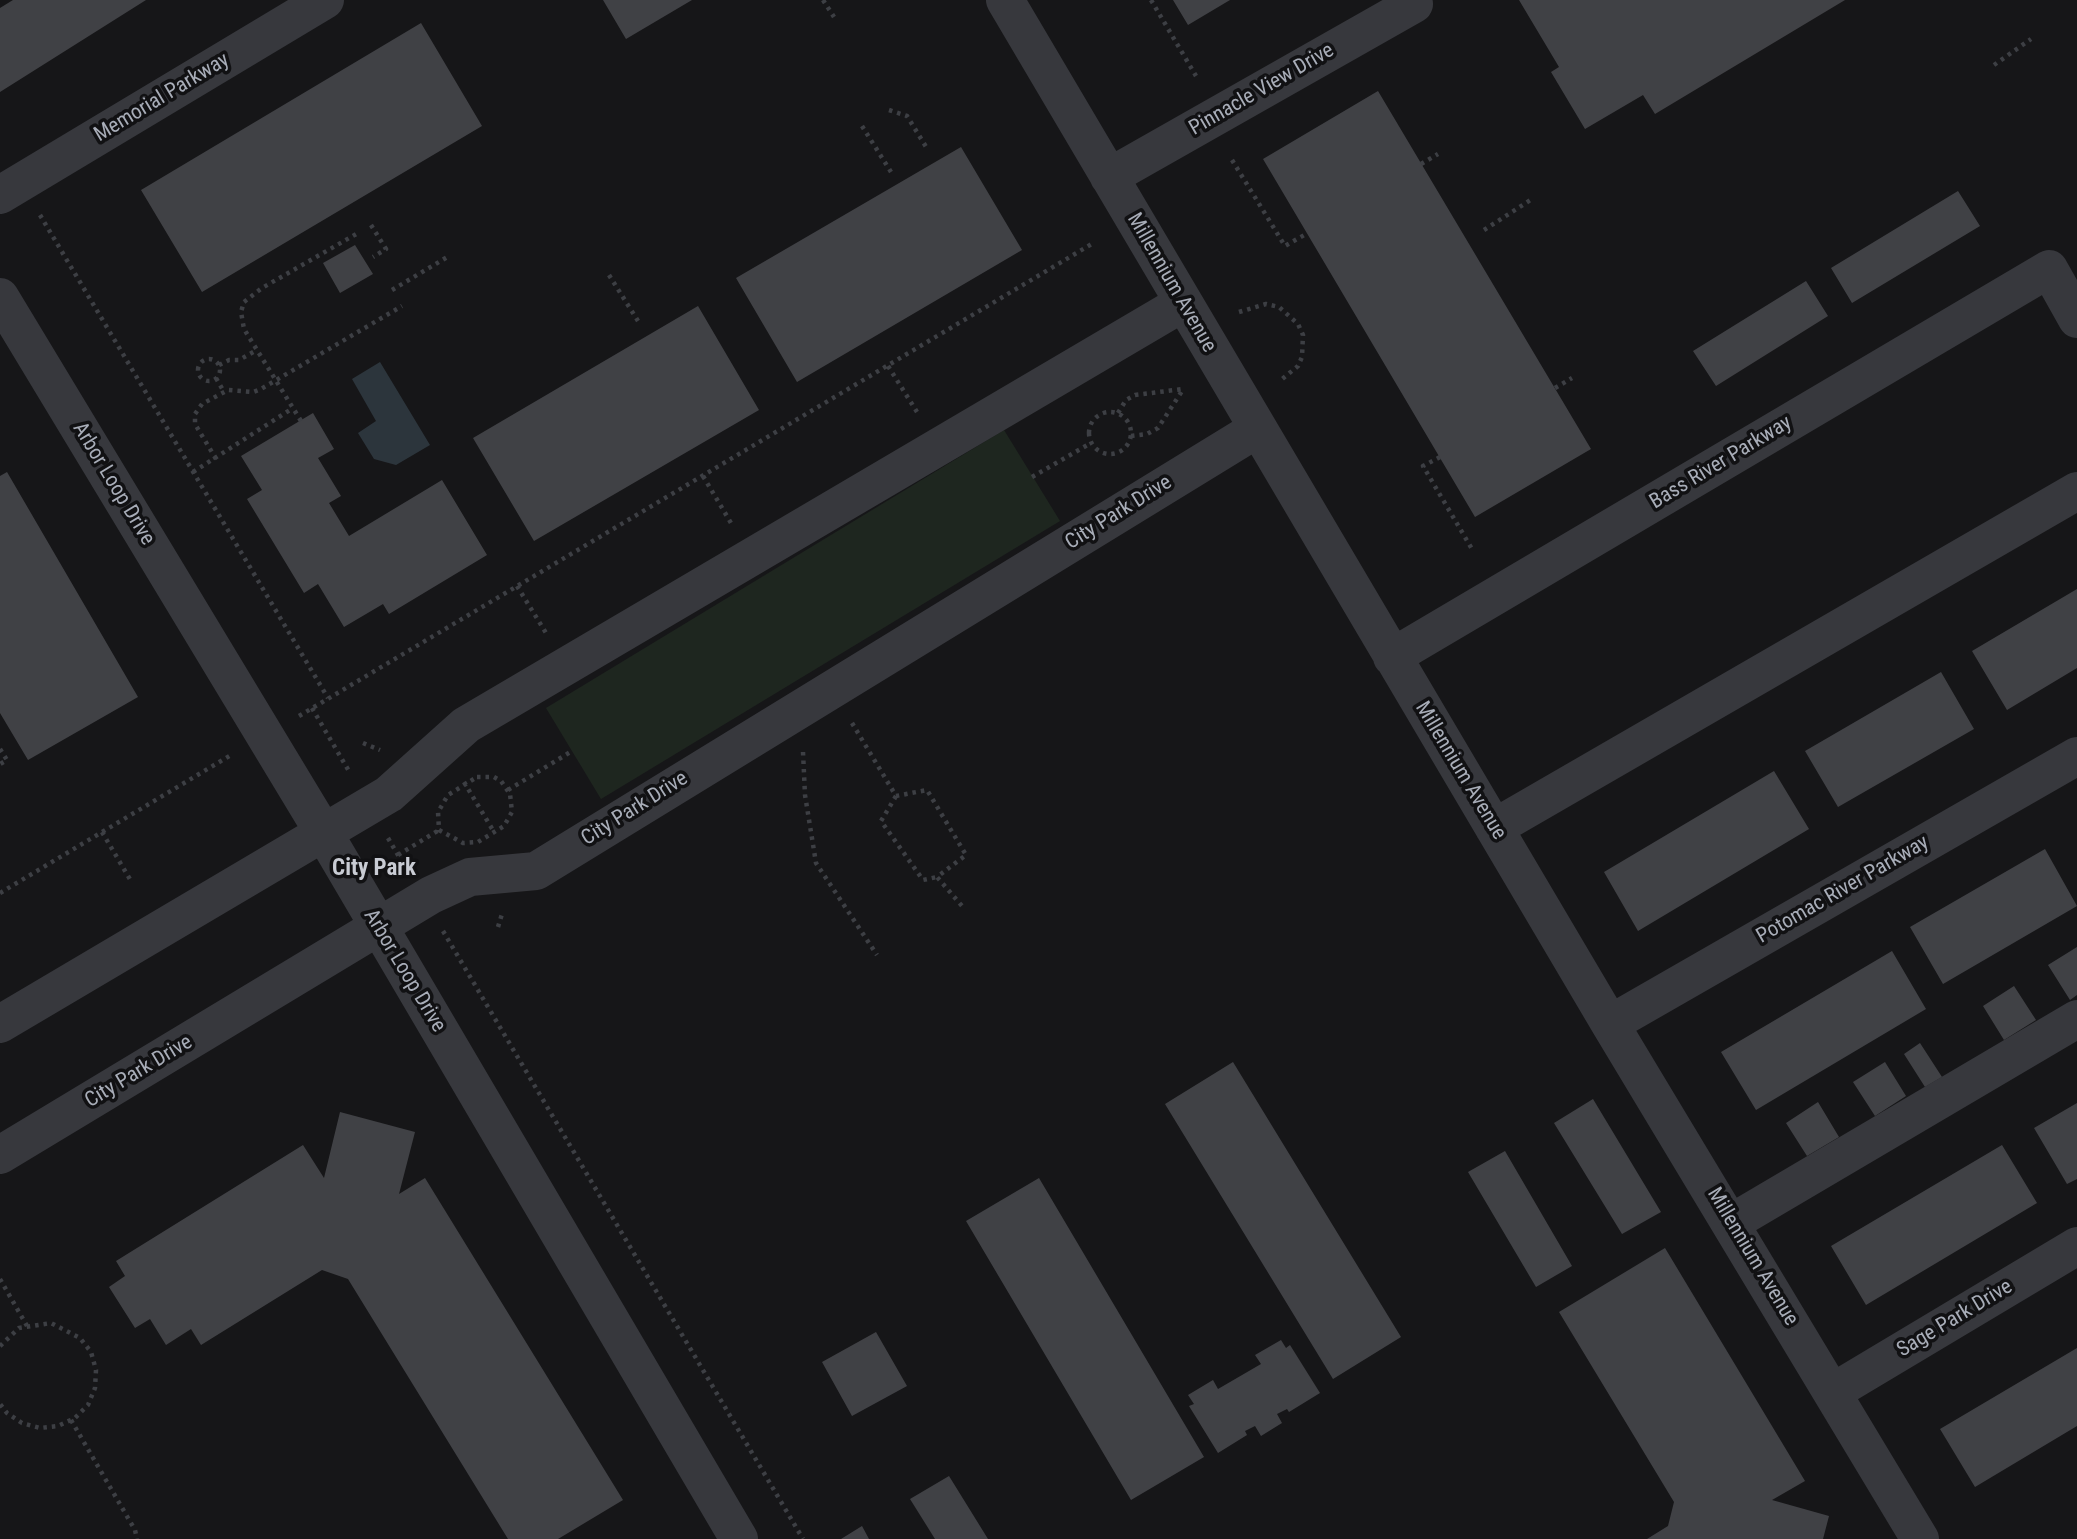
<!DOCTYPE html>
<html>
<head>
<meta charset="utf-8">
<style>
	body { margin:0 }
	canvas { display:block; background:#161618 }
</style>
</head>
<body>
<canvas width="2077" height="1539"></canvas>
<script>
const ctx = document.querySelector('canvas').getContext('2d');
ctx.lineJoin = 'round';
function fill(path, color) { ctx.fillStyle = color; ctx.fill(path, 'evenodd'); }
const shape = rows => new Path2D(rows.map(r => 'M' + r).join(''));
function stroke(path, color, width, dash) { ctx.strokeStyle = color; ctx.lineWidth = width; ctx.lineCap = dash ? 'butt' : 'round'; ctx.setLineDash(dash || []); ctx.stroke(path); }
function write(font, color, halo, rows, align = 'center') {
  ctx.font = font + ' "Roboto Condensed",sans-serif'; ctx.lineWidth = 7; ctx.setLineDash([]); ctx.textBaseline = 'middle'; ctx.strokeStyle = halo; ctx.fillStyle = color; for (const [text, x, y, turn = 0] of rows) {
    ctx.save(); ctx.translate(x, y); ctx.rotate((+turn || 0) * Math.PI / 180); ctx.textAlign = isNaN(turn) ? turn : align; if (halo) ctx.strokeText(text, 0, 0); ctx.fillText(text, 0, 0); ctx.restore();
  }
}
const green = shape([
	[1004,430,1060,521,601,799,546,708]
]);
const water = shape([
	[380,362,430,445,396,465,374,459,358,433,376,421,352,379]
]);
const building = shape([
	[13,0,146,0,0,92,0,8],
	[603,0,692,0,626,39],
	[1173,0,1230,0,1188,25],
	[1519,0,1845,0,1655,114,1643,95,1585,129,1551,72,1559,67],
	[421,23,482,126,202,292,141,190],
	[1378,91,1591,449,1475,517,1263,159],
	[961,147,1022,250,797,382,736,278],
	[1958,191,1980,226,1852,303,1831,268],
	[355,245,373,274,340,293,323,263],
	[1806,281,1828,316,1716,386,1693,351],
	[698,306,759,410,534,541,473,438],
	[313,413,334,449,318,458,341,496,329,503,349,536,442,480,487,555,389,614,383,604,344,627,318,584,304,593,247,499,262,490,241,456],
	[7,472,138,697,28,760,0,713,0,476],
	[2077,589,2077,668,2007,710,1972,651],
	[1941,672,1974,729,1838,807,1805,751],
	[1774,771,1809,829,1638,931,1604,872],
	[2045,849,2077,906,1943,984,1910,927],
	[2077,947,2077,995,2070,1000,2048,965],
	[1892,951,1926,1009,1756,1110,1721,1052],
	[2014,986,2036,1020,2004,1040,1983,1006],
	[1920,1043,1942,1077,1925,1087,1904,1054],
	[1233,1062,1401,1337,1333,1379,1165,1104],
	[1885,1062,1906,1096,1875,1116,1853,1082],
	[1593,1099,1661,1212,1622,1234,1554,1123],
	[1818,1102,1839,1137,1807,1156,1786,1123],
	[2077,1103,2077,1179,2067,1184,2034,1128],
	[340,1112,415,1132,399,1194,425,1178,623,1500,558,1539,508,1539,348,1279,322,1270,201,1345,191,1329,166,1345,150,1319,135,1328,109,1287,125,1276,116,1261,303,1145,324,1178],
	[2002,1145,2037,1203,1866,1305,1831,1246],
	[1505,1151,1572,1266,1536,1287,1468,1172],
	[1039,1178,1204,1457,1131,1500,966,1221],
	[1665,1248,1805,1481,1772,1500,1829,1516,1823,1539,1647,1539,1668,1526,1674,1502,1559,1312],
	[876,1332,907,1386,852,1416,822,1362],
	[1281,1340,1286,1348,1290,1345,1320,1393,1289,1412,1287,1409,1277,1414,1282,1423,1261,1436,1255,1426,1245,1431,1247,1435,1218,1453,1189,1406,1194,1404,1188,1395,1213,1380,1218,1389,1261,1364,1255,1355],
	[2077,1348,2077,1426,1975,1487,1940,1429],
	[949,1476,988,1539,935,1539,910,1499],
	[862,1526,869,1539,841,1539]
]);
const path = shape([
	[823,0,834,17],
	[1151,0,1196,76],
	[1994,65,2031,39],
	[889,110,907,116,928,150],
	[862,126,891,172],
	[1232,160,1285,246,1306,234],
	[1421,164,1438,154],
	[40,215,328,698],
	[371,225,386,249,373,257],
	[1484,230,1532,199],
	[609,275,638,321],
	[392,290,449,256],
	[1239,312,1266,304,1279,307,1298,324,1303,335,1302,357,1298,366,1281,380],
	'198 370a11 11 0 1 1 22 0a11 11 0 1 1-22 0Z',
	[219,365,229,360,239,360,257,350],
	[888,366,917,412],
	[216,378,224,392],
	[1555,388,1572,378],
	'1089 433a21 21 0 1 1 42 0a21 21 0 1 1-42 0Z',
	[1118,413,1126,400,1135,395,1183,389],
	[301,421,244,329,241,312,244,302,262,288,358,233],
	[1131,436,1147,434,1158,428,1184,388],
	[1440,457,1423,466,1472,549],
	[216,459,195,424,195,414,202,404,228,390,253,392,261,389,402,306],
	[193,472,293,408],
	[703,476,731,523],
	[1032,477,1091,443],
	[517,586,546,633],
	[312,708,350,773],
	[299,716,1095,242],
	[852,723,896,796,927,790,966,855,937,877,962,906],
	[363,743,380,750],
	[0,749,7,760,0,764],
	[803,752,805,795,816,863,877,955],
	[477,777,494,777,501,781,510,794,512,812,504,826,478,842,463,843,439,830,438,812,448,795,477,777],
	[464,782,494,832],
	[508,790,572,751],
	[896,796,881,821,923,880,937,877],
	[102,832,131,881],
	[388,838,405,867],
	[398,855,439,830],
	[0,893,231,755],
	[498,927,502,914],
	[443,931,803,1539],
	[0,1279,27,1326],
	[0,1346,19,1328,51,1323,80,1338,91,1352,96,1370,95,1388,88,1405,75,1418,58,1426,40,1428,22,1423,7,1413,0,1404],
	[71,1420,135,1530,137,1539]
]);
const minor = shape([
	[1005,0,1610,1024,1920,1539],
	[1109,177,1414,4],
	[0,195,325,0],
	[0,297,325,835,739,1539],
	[1392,657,2049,269,2077,319],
	[1494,828,2077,491],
	[0,1024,389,794,466,725,1183,303],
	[1610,1024,2077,756],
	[0,1155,431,895,470,877,536,871,1257,429],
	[1731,1223,2077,1019],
	[1833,1392,2077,1246]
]);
const streetNames = [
	["Pinnacle View Drive",1262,90,-30],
	["Memorial Parkway",162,98,-31],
	["Millennium Avenue",1171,283,60],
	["Bass River Parkway",1721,463,-31],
	["Arbor Loop Drive",113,484,59],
	["City Park Drive",1119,513,-32],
	["Millennium Avenue",1460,771,59],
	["City Park Drive",635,809,-32],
	["Potomac River Parkway",1843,890,-30],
	["Arbor Loop Drive",404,971,59],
	["City Park Drive",139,1072,-31],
	["Millennium Avenue",1752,1257,59],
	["Sage Park Drive",1955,1319,-31]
];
const neighbourhoodNames = [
	["City Park",374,869]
];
fill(green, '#1e261f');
fill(water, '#2c353c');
fill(building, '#404145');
stroke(path, '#3d3f44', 4.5, [3.5, 5]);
stroke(minor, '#37383d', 38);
write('21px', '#a8adb8', '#111113', streetNames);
write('bold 23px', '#c9ccd4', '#111113', neighbourhoodNames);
</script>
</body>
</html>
